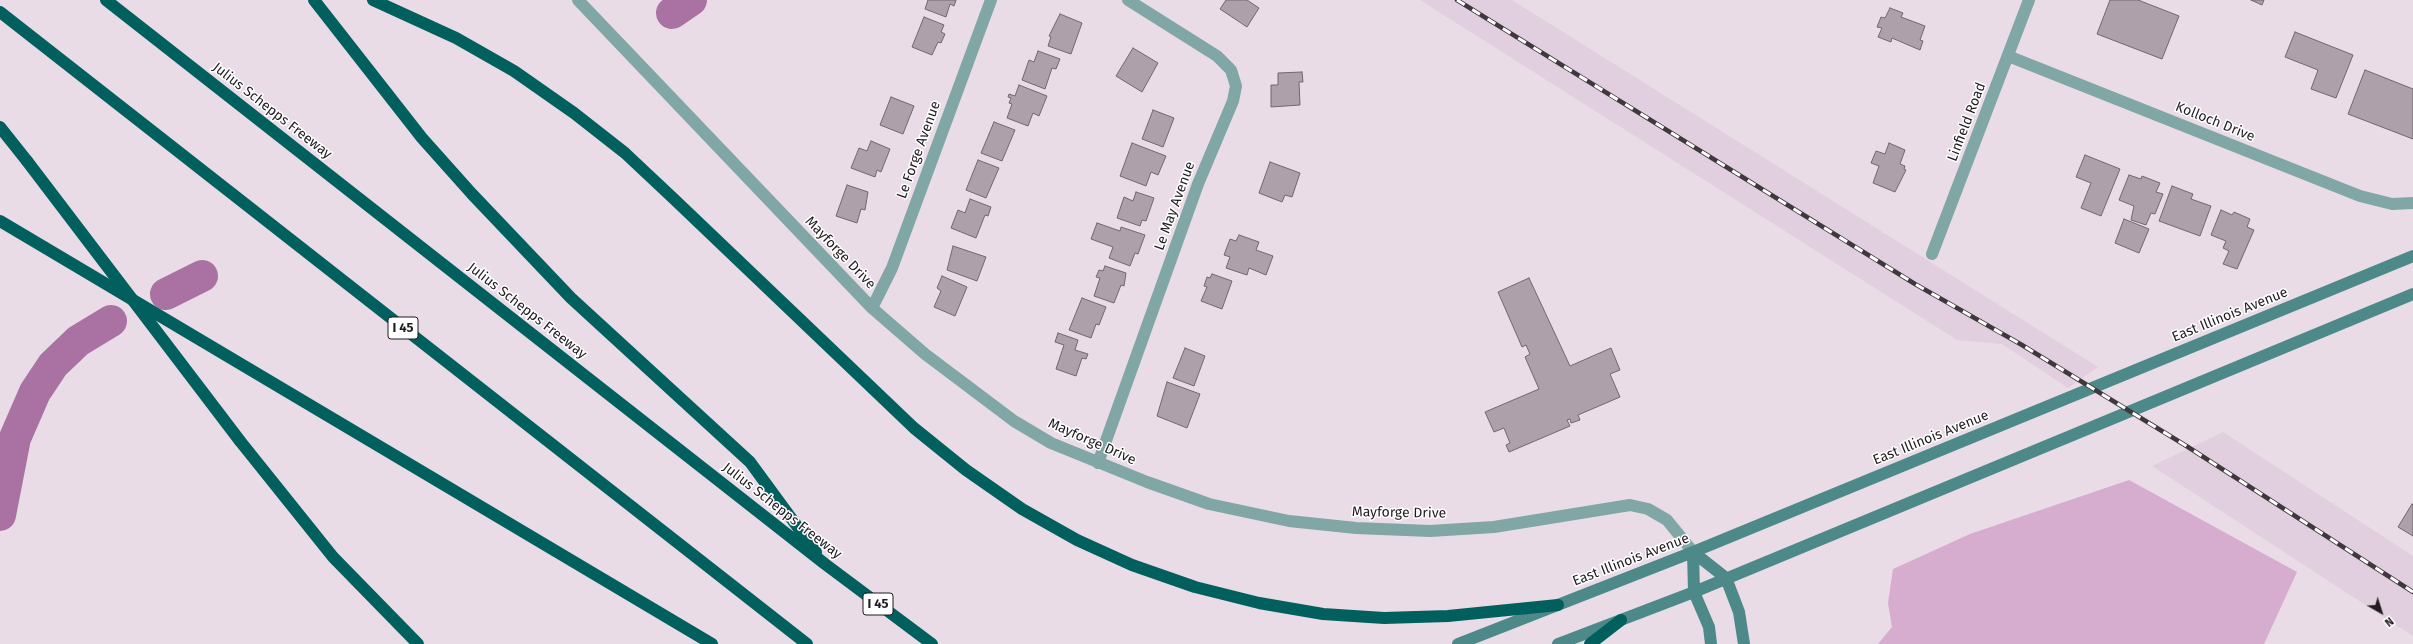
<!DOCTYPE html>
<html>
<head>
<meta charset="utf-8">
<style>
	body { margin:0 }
	#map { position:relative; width:2413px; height:644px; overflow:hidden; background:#e9dce7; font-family:"Fira Sans",sans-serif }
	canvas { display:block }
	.north { position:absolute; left:2361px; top:592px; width:40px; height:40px; -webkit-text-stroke:3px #fff; paint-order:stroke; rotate:141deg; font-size:11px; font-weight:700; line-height:16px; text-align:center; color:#201b1f }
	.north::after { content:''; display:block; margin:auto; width:14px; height:18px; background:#201b1f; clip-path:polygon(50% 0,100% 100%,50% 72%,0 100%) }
</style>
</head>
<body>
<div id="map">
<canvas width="2413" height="644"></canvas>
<div class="north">N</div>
</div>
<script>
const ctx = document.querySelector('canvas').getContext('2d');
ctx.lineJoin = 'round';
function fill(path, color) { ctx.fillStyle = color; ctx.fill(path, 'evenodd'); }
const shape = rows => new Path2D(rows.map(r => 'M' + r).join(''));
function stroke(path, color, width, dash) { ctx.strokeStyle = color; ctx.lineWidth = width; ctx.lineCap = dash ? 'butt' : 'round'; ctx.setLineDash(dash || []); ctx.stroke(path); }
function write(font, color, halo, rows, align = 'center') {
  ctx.font = font + ' "Fira Sans",sans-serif'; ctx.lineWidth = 3; ctx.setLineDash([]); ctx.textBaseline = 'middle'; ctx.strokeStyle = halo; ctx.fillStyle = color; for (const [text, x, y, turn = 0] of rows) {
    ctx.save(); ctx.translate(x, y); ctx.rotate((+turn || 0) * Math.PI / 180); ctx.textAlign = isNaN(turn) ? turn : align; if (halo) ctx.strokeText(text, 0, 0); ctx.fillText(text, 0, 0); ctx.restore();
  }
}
const built = shape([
	[1420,0,1512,0,2098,367,2068,388,2002,344,1957,340],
	[2223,432,2413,556,2413,636,2152,466]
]);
const green = shape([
	[2129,480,2297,572,2264,644,1878,644,1892,627,1888,603,1893,569,1970,534]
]);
const river = shape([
	[672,13,691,0],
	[166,294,202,276],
	[0,515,15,438,35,392,53,365,78,341,111,321]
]);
const building = shape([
	[928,0,956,0,954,6,950,4,946,17,925,9,928,0],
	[1226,0,1247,0,1259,8,1247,27,1220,9,1226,0],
	[2110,0,2138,0,2179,16,2162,59,2097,34,2110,0],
	[2251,0,2264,0,2262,5,2251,0],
	[1890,8,1903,13,1901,17,1925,26,1920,40,1923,41,1920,50,1892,38,1891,42,1878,37,1882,28,1877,27,1881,17,1885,18,1890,8],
	[1060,14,1082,23,1071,54,1048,46,1051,37,1049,36,1060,14],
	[924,17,944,25,941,32,945,34,941,43,938,42,932,55,912,47,924,17],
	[2295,32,2353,55,2336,98,2311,89,2318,70,2285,57,2295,32],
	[1133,48,1158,63,1142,92,1116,76,1133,48],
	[1038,51,1060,59,1056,69,1052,68,1045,89,1022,80,1029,60,1034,62,1038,51],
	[2365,70,2413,89,2413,139,2348,114,2365,70],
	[1302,72,1303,82,1299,82,1300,105,1271,107,1271,85,1278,85,1278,73,1302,72],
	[1019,85,1047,96,1039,116,1033,113,1028,126,1007,118,1012,104,1009,103,1011,98,1008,97,1009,94,1015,96,1019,85],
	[891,97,914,106,903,134,880,125,891,97],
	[1153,110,1174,118,1163,147,1142,139,1153,110],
	[994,122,1015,130,1002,161,981,153,994,122],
	[871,141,890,149,881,172,877,170,875,177,851,168,859,148,867,151,871,141],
	[1132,143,1166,156,1158,175,1151,172,1146,186,1120,176,1132,143],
	[1889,143,1905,150,1900,164,1905,166,1904,169,1906,170,1895,192,1873,183,1879,166,1871,163,1876,151,1885,154,1889,143],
	[2085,155,2120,169,2101,216,2081,208,2091,183,2076,177,2085,155],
	[978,160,999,168,986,198,966,190,978,160],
	[1270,162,1300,173,1292,197,1285,195,1282,202,1259,193,1270,162],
	[2129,175,2141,179,2142,176,2160,183,2156,192,2163,194,2155,214,2151,213,2146,225,2131,220,2134,206,2119,200,2129,175],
	[847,185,868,192,865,210,861,209,857,223,836,216,847,185],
	[2172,186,2193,194,2191,199,2211,206,2200,236,2159,221,2172,186],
	[1136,192,1154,198,1146,221,1142,220,1140,226,1117,218,1124,197,1133,201,1136,192],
	[970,199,991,207,988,216,985,215,976,238,951,228,958,210,965,213,970,199],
	[2221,210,2232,215,2234,212,2250,219,2247,227,2254,230,2237,269,2223,264,2229,251,2223,248,2226,241,2211,235,2221,210],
	[2124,219,2149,229,2139,253,2115,243,2124,219],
	[1097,223,1120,231,1121,227,1145,235,1138,254,1135,253,1130,266,1109,258,1113,247,1091,239,1097,223],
	[1239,235,1259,242,1256,250,1273,256,1266,275,1249,268,1247,275,1226,268,1230,257,1224,255,1230,239,1236,241,1239,235],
	[953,246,986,257,977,281,947,270,953,246],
	[1105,266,1126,273,1124,286,1121,285,1114,303,1094,296,1100,278,1096,277,1099,270,1103,271,1105,266],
	[1212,274,1232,281,1222,309,1201,301,1207,287,1204,286,1207,277,1210,278,1212,274],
	[942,276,967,287,955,316,934,307,941,291,937,288,942,276],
	[1529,278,1570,366,1611,348,1620,370,1610,374,1620,397,1578,415,1580,420,1571,423,1570,419,1567,420,1570,426,1509,452,1506,445,1510,443,1504,428,1494,432,1485,412,1539,389,1525,357,1530,354,1526,345,1522,347,1498,292,1529,278],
	[1082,298,1106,307,1099,325,1096,324,1091,338,1069,330,1082,298],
	[1058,333,1078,340,1075,350,1088,354,1086,359,1082,358,1076,376,1056,369,1064,345,1055,342,1058,333],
	[1185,348,1205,356,1194,386,1173,378,1185,348],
	[1167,382,1200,394,1187,428,1157,416,1167,382],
	[2412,504,2413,505,2413,536,2398,527,2412,504]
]);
const minor = shape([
	[578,0,872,308,925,354,1014,421,1051,443,1147,482,1209,504,1289,521,1356,528,1430,531,1494,527,1630,505,1648,509,1667,520,1693,552],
	[2008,56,2360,196,2392,204,2413,203],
	[1932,254,2029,0],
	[872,308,892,268,991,0],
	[1098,463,1198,184,1233,101,1236,86,1231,70,1217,56,1128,0]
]);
const secondary = shape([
	[1693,552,1726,578,1739,612,1744,644],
	[1693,552,1694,592,1709,627,1711,644],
	[1458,644,1693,552,2413,256],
	[1558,644,1694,592,2413,294]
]);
const motorway = shape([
	[106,0,825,564,932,644],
	[314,0,422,138,472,194,571,298,750,462,816,552],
	[373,0,456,38,514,71,574,113,625,153,675,200,914,428,966,470,1022,509,1077,540,1132,565,1195,587,1259,603,1323,614,1384,618,1448,616,1558,605],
	[0,12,807,644],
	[0,127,27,161],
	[0,221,712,644],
	[240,441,333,557,418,644],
	[1590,644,1621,620]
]);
const rail = shape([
	[1457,0,1915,284,2022,345,2188,447,2413,592]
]);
const motorwayBridge = shape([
	[27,161,240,441]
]);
const shields = [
	[403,328,30],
	[878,604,30]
];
const shieldNames = [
	["I 45",403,328],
	["I 45",878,604]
];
const streetNames = [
	["Julius Schepps Freeway",272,111,38],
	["Linfield Road",1967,122,-69],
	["Kolloch Drive",2215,122,22],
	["Le Forge Avenue",919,150,-70],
	["Le May Avenue",1175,206,-70],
	["Mayforge Drive",840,253,46],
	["Julius Schepps Freeway",527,311,38],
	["East Illinois Avenue",2230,315,-22],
	["East Illinois Avenue",1931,438,-22],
	["Mayforge Drive",1092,442,24],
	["Julius Schepps Freeway",782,511,38],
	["Mayforge Drive",1399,513,1],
	["East Illinois Avenue",1631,560,-21]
];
fill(built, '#e1cede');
fill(green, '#d6accf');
stroke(river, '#a972a2', 32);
fill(building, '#ada0ab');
stroke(building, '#726670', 1);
stroke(minor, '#80a6a5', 12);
stroke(secondary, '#4c8988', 12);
stroke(motorway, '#015f5e', 12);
stroke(rail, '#3f393e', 4.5);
stroke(rail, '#fff', 3, [9]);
stroke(motorwayBridge, '#015f5e', 12);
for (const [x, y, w] of shields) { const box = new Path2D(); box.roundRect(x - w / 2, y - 11, w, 22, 3); ctx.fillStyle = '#fff'; ctx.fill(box); stroke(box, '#201b1f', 1); }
write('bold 13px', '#201b1f', null, shieldNames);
write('14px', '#201b1f', '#fff', streetNames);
</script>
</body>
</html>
